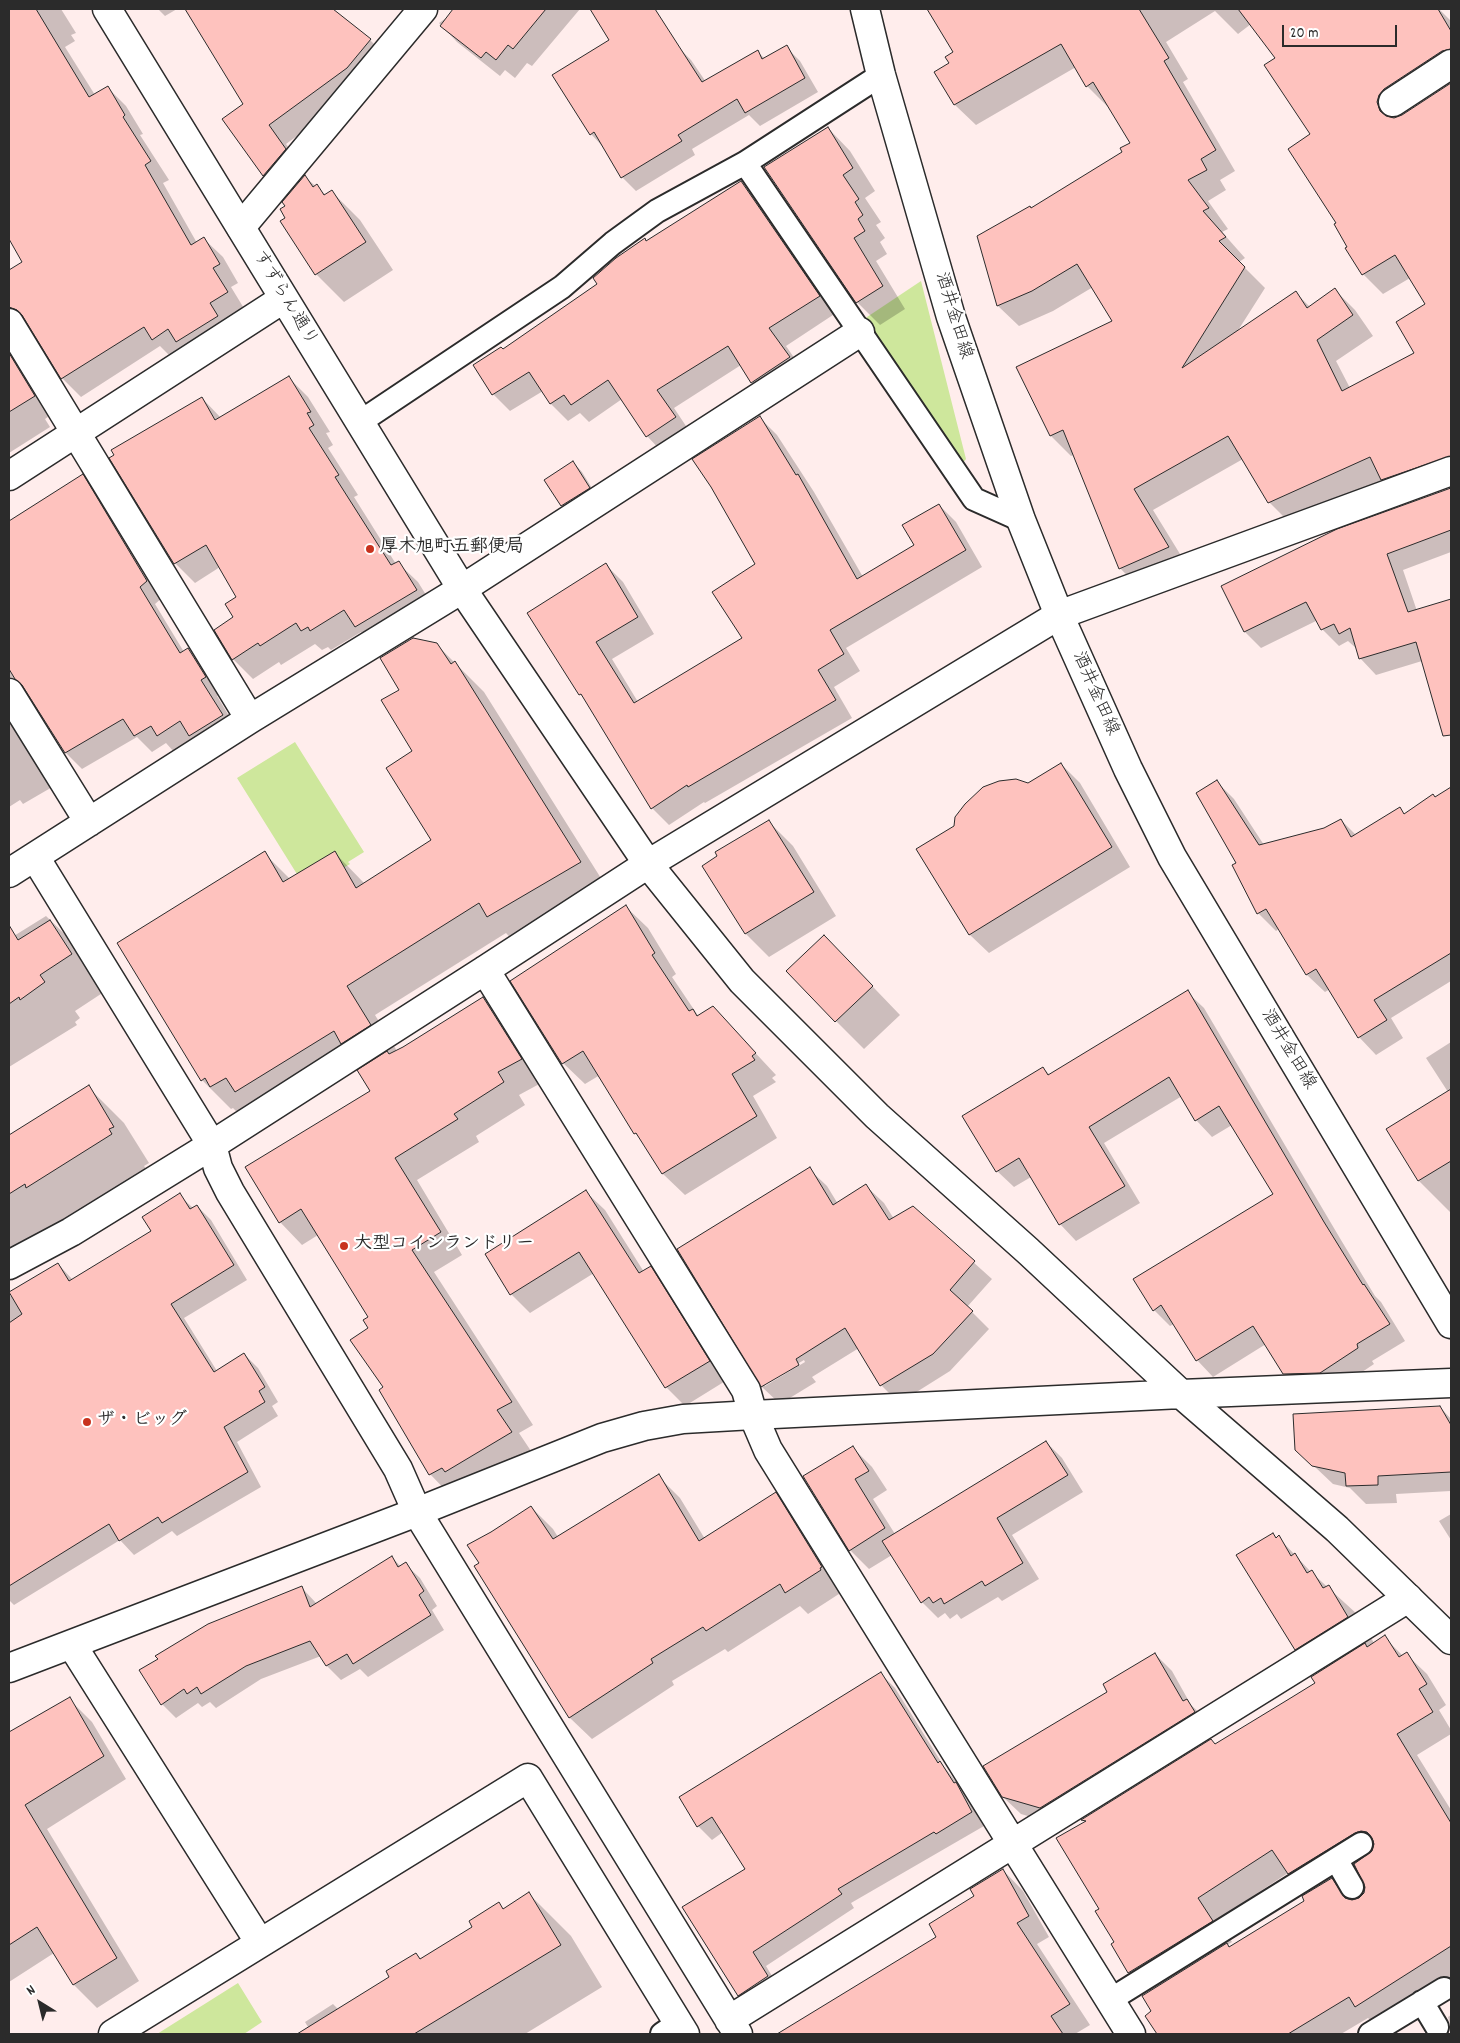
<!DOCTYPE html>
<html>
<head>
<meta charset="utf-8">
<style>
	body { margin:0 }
	#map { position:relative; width:1460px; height:2043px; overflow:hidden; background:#ffedec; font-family:Dekko,sans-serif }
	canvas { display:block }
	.frame { position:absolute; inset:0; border:10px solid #2b2b2b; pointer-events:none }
	.north { position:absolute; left:15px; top:1978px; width:50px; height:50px; -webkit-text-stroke:4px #fff; paint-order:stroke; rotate:324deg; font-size:14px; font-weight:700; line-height:20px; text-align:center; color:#2b2b2b }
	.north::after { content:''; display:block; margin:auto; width:18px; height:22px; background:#2b2b2b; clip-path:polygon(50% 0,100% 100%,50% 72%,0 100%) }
	.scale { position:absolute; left:1282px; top:25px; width:115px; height:22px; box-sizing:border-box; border:2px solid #2b2b2b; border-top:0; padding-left:6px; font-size:15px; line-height:18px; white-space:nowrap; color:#2b2b2b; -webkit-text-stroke:4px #fff; paint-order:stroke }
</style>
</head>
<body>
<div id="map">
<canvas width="1460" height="2043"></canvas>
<div class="frame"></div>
<div class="north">N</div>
<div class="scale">20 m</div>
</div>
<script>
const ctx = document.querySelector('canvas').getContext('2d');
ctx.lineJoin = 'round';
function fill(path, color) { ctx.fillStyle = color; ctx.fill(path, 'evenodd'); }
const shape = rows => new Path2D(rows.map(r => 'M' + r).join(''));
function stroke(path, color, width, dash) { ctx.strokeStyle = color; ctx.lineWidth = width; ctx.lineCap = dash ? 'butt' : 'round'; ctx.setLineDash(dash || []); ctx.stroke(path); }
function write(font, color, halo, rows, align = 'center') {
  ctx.font = font + ' Dekko,"Klee One",sans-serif'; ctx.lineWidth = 4.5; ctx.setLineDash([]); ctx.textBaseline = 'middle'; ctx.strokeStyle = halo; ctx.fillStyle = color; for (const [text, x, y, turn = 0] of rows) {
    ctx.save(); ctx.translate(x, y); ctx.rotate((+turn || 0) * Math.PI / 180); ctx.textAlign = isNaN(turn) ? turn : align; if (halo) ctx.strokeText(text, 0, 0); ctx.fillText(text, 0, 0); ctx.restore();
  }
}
const green = shape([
	[921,281,966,459,962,464,864,319],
	[295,742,364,852,348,862,350,864,333,874,320,911,237,778],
	[238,1983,262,2022,244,2034,157,2034]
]);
const shadow = shape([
	[9,9,61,9,76,33,71,35,75,41,65,47,95,95,108,88,126,106,143,134,140,135,169,180,163,183,197,243,204,239,223,257,238,283,231,287,245,310,171,357,160,346,81,397,62,378,31,326,20,328,52,414,45,419,50,427,9,453,9,272,24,262,9,236],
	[158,9,177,9,165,16],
	[187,9,335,9,332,10,370,40,388,58,365,86,286,144,304,168,282,193,264,175,224,119,245,104],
	[459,9,580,9,532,66,527,63,515,78,505,70,500,76,457,42,439,23],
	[928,9,1411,9,1415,14,1423,9,1439,9,1451,21,1451,79,1404,109,1396,119,1451,84,1451,482,1402,500,1383,481,1289,522,1269,502,1243,459,1153,510,1188,567,1140,589,1120,568,1074,455,1071,456,1051,436,1018,368,1114,322,1093,287,1053,311,1019,326,998,306,979,237,1031,209,1124,152,1131,143,1109,106,1107,106,1087,86,1076,67,976,125,955,105,936,72,951,64,955,53],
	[1215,11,1238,34,1251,24,1277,58,1312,135,1337,223,1363,274,1383,294,1410,278,1427,305,1416,353,1350,388,1336,361,1373,336,1355,310,1335,290,1310,307,1296,293,1237,332,1265,288,1239,262,1245,258,1222,232,1228,229,1208,201,1226,190,1220,180,1235,171,1183,82,1188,79,1166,42],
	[677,46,691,60,706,82,758,52,765,59,786,47,800,61,818,92,760,126,749,115,692,149,695,155,636,191,622,177,605,149,591,134],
	[828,128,850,151,875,191,865,198,881,222,876,225,885,238,880,242,887,254,876,261,905,309,880,325,857,302],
	[305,177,326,195,332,192,360,220,393,270,344,302,316,274,281,221,287,218,287,206],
	[741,183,759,200,836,313,786,346,806,375,769,399,752,382,741,365,674,408,692,435,664,454,647,436,622,399,589,422,580,413,568,421,551,404,543,391,510,411,493,394,503,350,599,284,647,242],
	[288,377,308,397,330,432,326,433,333,445,328,448,358,495,354,497,396,564,398,563,418,582,436,611,376,646,361,632,331,650,328,647,322,650,315,644,281,665,279,662,253,679,233,659,238,597,220,567,195,583,175,563,202,398,221,418],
	[760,418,777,435,814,492,863,577,915,546,939,505,956,522,982,567,846,648,860,671,834,687,852,718,705,803,704,802,669,825,652,808,586,700,580,694,606,565,623,582,654,634,612,659,638,702,743,638,757,564],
	[573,462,582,472,598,498,571,515,562,506,546,480],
	[83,476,99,492,163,597,155,604,184,652,188,649,205,666,221,693,217,696,238,731,174,752,166,743,152,752,137,737,82,769,66,753,30,694,25,693,54,786,23,804,20,800,9,807,9,523],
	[1451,489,1451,552,1403,570,1417,611,1451,600,1451,698,1445,700,1422,661,1376,675,1360,658,1357,649,1348,641,1339,646,1322,629,1318,620,1261,648,1245,632,1338,531],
	[436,644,484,692,609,891,517,945,506,933,375,1015,397,1051,483,999,506,1021,543,1082,519,1095,525,1105,476,1136,479,1142,417,1180,462,1255,434,1272,533,1425,519,1433,533,1454,452,1497,430,1474,384,1388,369,1328,370,1317,318,1235,302,1245,280,1222,372,1091,366,1066,361,1061,240,1115,233,1108,231,1109,202,1080,264,853,290,879,334,852,365,884,433,840,400,691],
	[1061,764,1080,783,1130,867,989,953,970,935,918,849],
	[1217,782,1234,799,1264,845,1324,830,1341,820,1356,835,1400,809,1405,814,1443,794,1451,791,1451,981,1391,1018,1403,1038,1376,1055,1359,1037,1330,989,1325,992,1307,975,1280,928,1276,931,1258,913,1238,864],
	[769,822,793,846,836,916,769,957,746,934],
	[626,907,648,928,676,974,672,977,699,1017,734,1030,776,1075,772,1078,776,1082,753,1096,777,1138,685,1195,663,1174,643,1142,635,1133,600,1075,585,1084,563,1063],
	[46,916,82,951,107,990,75,1011,80,1018,75,1022,77,1025,9,1067,9,939],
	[852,965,900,1015,864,1049,836,1021],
	[1187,992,1204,1008,1341,1240,1375,1296,1381,1302,1405,1341,1372,1361,1374,1364,1337,1389,1301,1390,1284,1373,1266,1344,1213,1377,1197,1360,1174,1324,1170,1326,1154,1310,1274,1194,1232,1125,1212,1137,1196,1120,1182,1096,1104,1143,1140,1203,1076,1241,1060,1224,1031,1177,1014,1187,997,1171,1043,1068,1050,1075],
	[1451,1042,1451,1213,1419,1181,1387,1129,1448,1092,1426,1058],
	[88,1087,124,1123,149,1163,144,1166,147,1170,9,1257,9,1137],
	[809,1169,827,1186,838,1204,866,1186,884,1203,894,1219,913,1208,992,1279,967,1307,989,1329,950,1371,899,1403,881,1385,859,1348,812,1377,816,1382,780,1404,762,1387,679,1250],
	[804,1360,805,1362,765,1386,765,1383],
	[586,1192,605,1210,644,1272,650,1268,669,1286,727,1380,685,1406,666,1387,594,1273,530,1313,511,1294,487,1255],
	[179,1195,193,1208,197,1206,211,1220,247,1280,184,1318,217,1371,244,1354,258,1368,278,1402,272,1406,278,1416,237,1442,261,1487,177,1536,172,1531,134,1555,120,1540,14,1605,9,1600,9,1297,58,1264,73,1280,152,1231],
	[1440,1407,1451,1419,1451,1491,1396,1494,1397,1503,1366,1504,1350,1488,1333,1484,1296,1449],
	[1046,1442,1062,1458,1083,1492,1012,1535,1039,1579,1002,1601,998,1597,961,1619,957,1614,950,1619,945,1613,938,1618,922,1602,892,1555,869,1569,850,1550,853,1448,872,1467,887,1490,873,1499,895,1534],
	[658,1476,680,1498,705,1539,776,1494,798,1516,842,1592,808,1614,800,1606,728,1652,725,1649,672,1681,674,1685,592,1739,570,1718,475,1567,481,1564,491,1533,531,1507,553,1529,558,1537],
	[1451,1514,1451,1540,1439,1521],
	[1272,1534,1277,1538,1278,1537,1311,1572,1357,1614,1374,1643,1384,1637,1403,1656,1406,1654,1427,1674,1446,1705,1439,1710,1451,1730,1451,1734,1417,1755,1451,1810,1451,1979,1377,2026,1368,2018,1341,2034,1158,2034,1147,2016,1153,2012,1150,1992,1129,1972,1113,1945,1115,1943,1101,1909,1086,1823,1083,1820,1216,1745,1317,1683,1319,1673,1296,1649],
	[1356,1865,1366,1886,1365,1894,1360,1899,1353,1901,1332,1880],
	[1288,1873,1309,1893,1306,1902,1230,1948,1227,1945,1232,1942,1218,1919],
	[392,1557,401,1567,405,1564,420,1578,437,1606,432,1610,444,1630,368,1677,360,1669,341,1680,327,1666,321,1656,261,1679,216,1708,210,1702,202,1707,198,1703,176,1718,162,1704,302,1588,317,1604],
	[1155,1654,1172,1671,1191,1705,1204,1717,1058,1825,1021,1814,1003,1797,1109,1692],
	[881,1674,895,1688,945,1768,969,1798,984,1826,851,1903,854,1908,766,1966,781,1991,752,2009,739,1995,746,1870,723,1832,712,1840,698,1826],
	[69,1699,92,1722,126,1779,47,1829,139,1981,97,2008,74,1985,54,1953,9,1982,9,1734],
	[1003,1870,1023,1891,1049,1937,1037,1944,1090,2025,1075,2034,780,2034,938,1937],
	[529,1894,571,1936,602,1987,525,2034,297,2034,308,2027,305,2022,333,2004,339,2010,391,1977,416,1954,422,1960,474,1928,498,1904,504,1909],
	[1451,2015,1451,2027,1448,2017]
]);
const building = shape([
	[9,9,36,9,89,97,108,86,125,115,123,117,151,161,145,165,191,245,204,237,220,264,213,268,228,292,210,303,218,316,176,342,168,329,152,340,144,327,61,379,22,315,17,310,9,307,9,270,22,262,9,239,9,9],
	[185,9,333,9,371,39,347,68,269,125,286,149,263,176,222,119,243,104,185,9],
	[453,9,546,9,513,49,508,45,496,60,486,52,481,58,440,26,453,9],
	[590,9,655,9,702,82,758,50,762,59,787,45,805,78,745,113,737,99,678,135,682,141,621,178,594,132,590,135,552,75,609,40,590,9],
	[927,9,1139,9,1169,58,1164,61,1216,150,1201,159,1207,170,1188,180,1209,208,1203,211,1226,237,1219,241,1245,267,1182,368,1296,291,1307,308,1335,288,1353,315,1317,340,1342,391,1414,353,1396,322,1425,304,1395,255,1362,275,1345,248,1347,247,1334,224,1336,223,1288,149,1310,134,1264,65,1275,58,1238,9,1438,9,1451,31,1451,49,1442,51,1384,89,1379,95,1377,102,1380,111,1386,116,1394,118,1402,115,1451,83,1451,456,1381,480,1370,457,1268,503,1228,436,1134,489,1169,547,1119,569,1063,430,1050,436,1016,367,1112,321,1077,264,1032,291,997,306,977,236,1030,206,1031,208,1122,152,1120,148,1130,143,1093,82,1086,87,1061,44,954,105,934,72,949,63,945,57,953,52,927,9],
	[828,127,853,168,843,175,859,199,855,202,863,215,858,219,865,231,854,238,883,286,856,303,764,167,828,127],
	[305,175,313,187,317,184,324,195,332,190,366,242,315,275,280,221,285,218,280,209,285,206,282,202,305,175],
	[741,181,820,296,769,328,790,357,751,383,728,346,657,390,676,417,646,437,608,380,571,405,564,395,550,404,529,372,492,395,473,365,501,347,503,349,597,284,593,278,616,258,645,238,646,241,741,181],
	[9,353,35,396,9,412,9,353],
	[289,376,311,412,307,413,314,425,309,428,339,475,335,477,391,565,399,561,417,590,355,627,344,610,310,631,308,627,301,631,296,623,260,646,258,643,232,660,214,630,233,617,225,604,236,597,206,545,174,564,109,458,114,455,111,450,202,397,215,420,289,376],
	[760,416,796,475,798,474,857,579,914,545,902,525,939,504,966,550,830,630,844,654,818,670,836,700,688,787,687,785,651,809,581,694,579,695,527,613,606,563,638,617,596,642,634,703,742,638,712,592,755,564,711,487,692,459,760,416],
	[573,461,590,488,561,506,544,480,573,461],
	[83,474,147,581,140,587,180,653,188,648,206,677,201,680,223,715,189,736,180,721,157,736,151,726,134,736,123,719,65,753,22,685,15,679,9,669,9,521,83,474],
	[1451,488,1451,530,1387,554,1408,612,1451,599,1451,735,1443,736,1416,642,1359,659,1350,628,1339,634,1334,624,1321,630,1306,602,1244,632,1221,586,1337,529,1451,488],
	[413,638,437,643,451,664,455,661,581,862,487,917,479,903,347,986,371,1025,341,1044,334,1031,235,1092,226,1078,210,1087,205,1078,201,1081,117,943,265,851,283,882,335,851,356,888,431,840,386,768,412,751,381,700,399,690,380,658,413,638],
	[1061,763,1112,847,969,935,916,849,954,826,955,817,965,804,983,787,999,781,1016,779,1028,783,1061,763],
	[1217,780,1259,845,1324,828,1341,819,1351,837,1400,807,1404,814,1433,794,1435,797,1451,787,1451,953,1374,1000,1387,1020,1358,1038,1316,969,1306,975,1266,909,1257,914,1232,865,1236,863,1196,793,1217,780],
	[769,820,814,892,745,934,702,866,717,856,715,852,769,820],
	[626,905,655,953,652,955,689,1011,693,1009,697,1016,713,1006,756,1053,752,1056,755,1060,732,1074,757,1116,662,1174,636,1133,634,1134,583,1051,562,1064,510,981,626,905],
	[50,920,72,954,40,975,45,982,20,1000,19,997,9,1004,9,925,18,940,50,920],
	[824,935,873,986,835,1022,786,971,824,935],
	[1188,990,1324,1222,1363,1285,1364,1284,1390,1324,1357,1344,1358,1348,1320,1373,1283,1374,1253,1326,1196,1361,1161,1305,1153,1311,1133,1279,1273,1194,1219,1106,1195,1121,1169,1077,1089,1127,1125,1186,1059,1225,1019,1158,996,1172,962,1116,1043,1067,1048,1075,1188,990],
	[483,997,522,1059,498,1072,504,1082,454,1114,458,1119,395,1158,441,1232,412,1250,512,1402,497,1410,512,1432,445,1472,442,1468,429,1475,379,1390,383,1387,350,1340,368,1328,363,1320,368,1317,301,1209,279,1223,245,1167,370,1091,357,1070,387,1051,389,1054,403,1047,483,997],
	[89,1085,114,1127,109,1129,112,1134,26,1188,25,1184,9,1194,9,1135,89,1085],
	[1451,1089,1451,1161,1418,1181,1386,1129,1451,1089],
	[810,1167,833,1205,866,1184,889,1220,913,1206,975,1261,950,1290,973,1311,933,1354,880,1386,845,1328,796,1359,799,1365,761,1387,677,1249,810,1167],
	[586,1190,639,1273,651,1266,710,1361,665,1388,579,1252,510,1295,485,1254,586,1190],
	[180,1193,190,1209,197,1205,234,1265,171,1304,214,1372,244,1353,265,1387,259,1391,265,1402,224,1427,248,1472,162,1523,158,1517,119,1541,109,1524,9,1586,9,1323,22,1314,9,1292,58,1263,69,1281,151,1231,142,1217,180,1193],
	[1440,1406,1451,1425,1451,1472,1378,1476,1378,1485,1346,1486,1345,1473,1312,1466,1295,1450,1293,1414,1440,1406],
	[1046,1441,1068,1475,997,1518,1023,1563,985,1586,982,1581,944,1604,941,1598,933,1603,929,1597,921,1603,882,1541,1046,1441],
	[853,1446,869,1471,855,1479,885,1528,849,1551,803,1476,853,1446],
	[659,1474,699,1541,776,1492,822,1567,820,1568,821,1570,785,1593,780,1584,706,1631,703,1627,651,1659,653,1663,569,1718,474,1566,479,1563,467,1545,491,1532,531,1506,553,1539,659,1474],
	[1273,1533,1276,1538,1279,1535,1291,1556,1295,1553,1307,1573,1312,1570,1323,1588,1329,1585,1348,1617,1295,1650,1236,1555,1273,1533],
	[392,1556,398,1567,406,1562,424,1591,419,1595,431,1615,353,1664,347,1654,326,1666,310,1641,246,1666,201,1694,197,1687,187,1694,184,1689,161,1705,139,1670,158,1659,155,1656,208,1624,302,1586,310,1607,392,1556],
	[1385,1635,1399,1657,1407,1652,1427,1684,1419,1689,1433,1712,1397,1734,1451,1823,1451,1946,1355,2007,1349,1997,1288,2034,1157,2034,1145,2016,1151,2011,1142,1996,1227,1943,1229,1947,1304,1901,1302,1896,1332,1878,1345,1898,1352,1900,1359,1898,1364,1893,1365,1887,1354,1864,1372,1851,1374,1844,1372,1838,1367,1832,1361,1831,1355,1833,1288,1874,1272,1850,1198,1898,1213,1921,1128,1973,1111,1944,1114,1942,1095,1911,1099,1909,1056,1838,1086,1821,1081,1820,1211,1739,1215,1744,1289,1699,1315,1683,1311,1677,1365,1643,1367,1647,1385,1635],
	[1155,1653,1183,1701,1187,1699,1195,1712,1040,1808,1002,1797,983,1766,1107,1692,1103,1684,1155,1653],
	[881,1672,938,1763,940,1761,954,1783,956,1782,972,1812,936,1834,934,1832,838,1889,842,1894,753,1952,768,1976,738,1996,682,1907,745,1869,712,1817,697,1827,679,1797,881,1672],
	[70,1697,104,1756,25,1805,117,1958,73,1985,37,1927,9,1945,9,1732,70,1697],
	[1003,1869,1029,1916,1017,1923,1070,2004,1051,2016,1063,2034,777,2034,936,1937,929,1924,974,1896,970,1889,1003,1869],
	[529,1892,561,1945,414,2034,297,2034,389,1977,386,1971,416,1953,420,1959,472,1927,469,1921,499,1902,503,1909,529,1892]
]);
const service = shape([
	[745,163,974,499,1021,520],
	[360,422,562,287,613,243,657,211,745,163,881,75],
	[1337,1861,1352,1887],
	[1110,2000,1361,1844],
	[1422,2002,1437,2027],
	[662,2034,678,2023],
	[1370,2034,1444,1989]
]);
const minor = shape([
	[1393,102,1451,64],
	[241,227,423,9],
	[9,323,250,719],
	[9,693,89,822],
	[35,857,212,1145,218,1168,230,1192,398,1469,417,1512,738,2034],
	[9,873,250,719,462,589,860,332],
	[485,970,746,1390,753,1415,768,1450,1131,2034],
	[9,1265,71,1232,212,1145,485,970,648,864,1059,615,1451,471],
	[1181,1394,1451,1383],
	[72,1645,260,1943],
	[729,2020,1408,1598],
	[113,2034,528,1778,685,2034]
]);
const tertiary = shape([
	[107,9,462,589,648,864,742,981,877,1116,1028,1251,1181,1394,1337,1529,1451,1640],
	[9,476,283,299],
	[9,1668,417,1512,602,1438,644,1426,683,1419,753,1415,1181,1394]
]);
const secondary = shape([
	[865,9,881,75,951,317,1021,520,1059,615,1128,769,1172,857,1451,1324]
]);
const markers = [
	[370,549,5,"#c8321e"],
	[344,1246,5,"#c8321e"],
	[87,1422,5,"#c8321e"]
];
const streetNames = [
	["すずらん通り",284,299,59],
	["酒井金田線",952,316,73],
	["酒井金田線",1094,694,66],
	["酒井金田線",1287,1050,59]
];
const poiNames = [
	["厚木旭町五郵便局",380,549],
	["大型コインランドリー",354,1246],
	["ザ・ビッグ",97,1422]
];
fill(green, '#cee79c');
fill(shadow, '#0003');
fill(building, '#fec2be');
stroke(building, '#2b2b2b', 1);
stroke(service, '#2b2b2b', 26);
stroke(minor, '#2b2b2b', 31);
stroke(tertiary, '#2b2b2b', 31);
stroke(secondary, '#2b2b2b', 31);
stroke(service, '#fff', 22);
stroke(minor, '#fff', 28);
stroke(tertiary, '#fff', 28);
stroke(secondary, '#fff', 28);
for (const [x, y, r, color] of markers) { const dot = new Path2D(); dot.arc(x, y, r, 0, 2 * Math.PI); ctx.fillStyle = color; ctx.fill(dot); stroke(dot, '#fff', 2); }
write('18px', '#2b2b2b', '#fff', streetNames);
write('bold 18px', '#2b2b2b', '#fff', poiNames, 'left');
</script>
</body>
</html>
